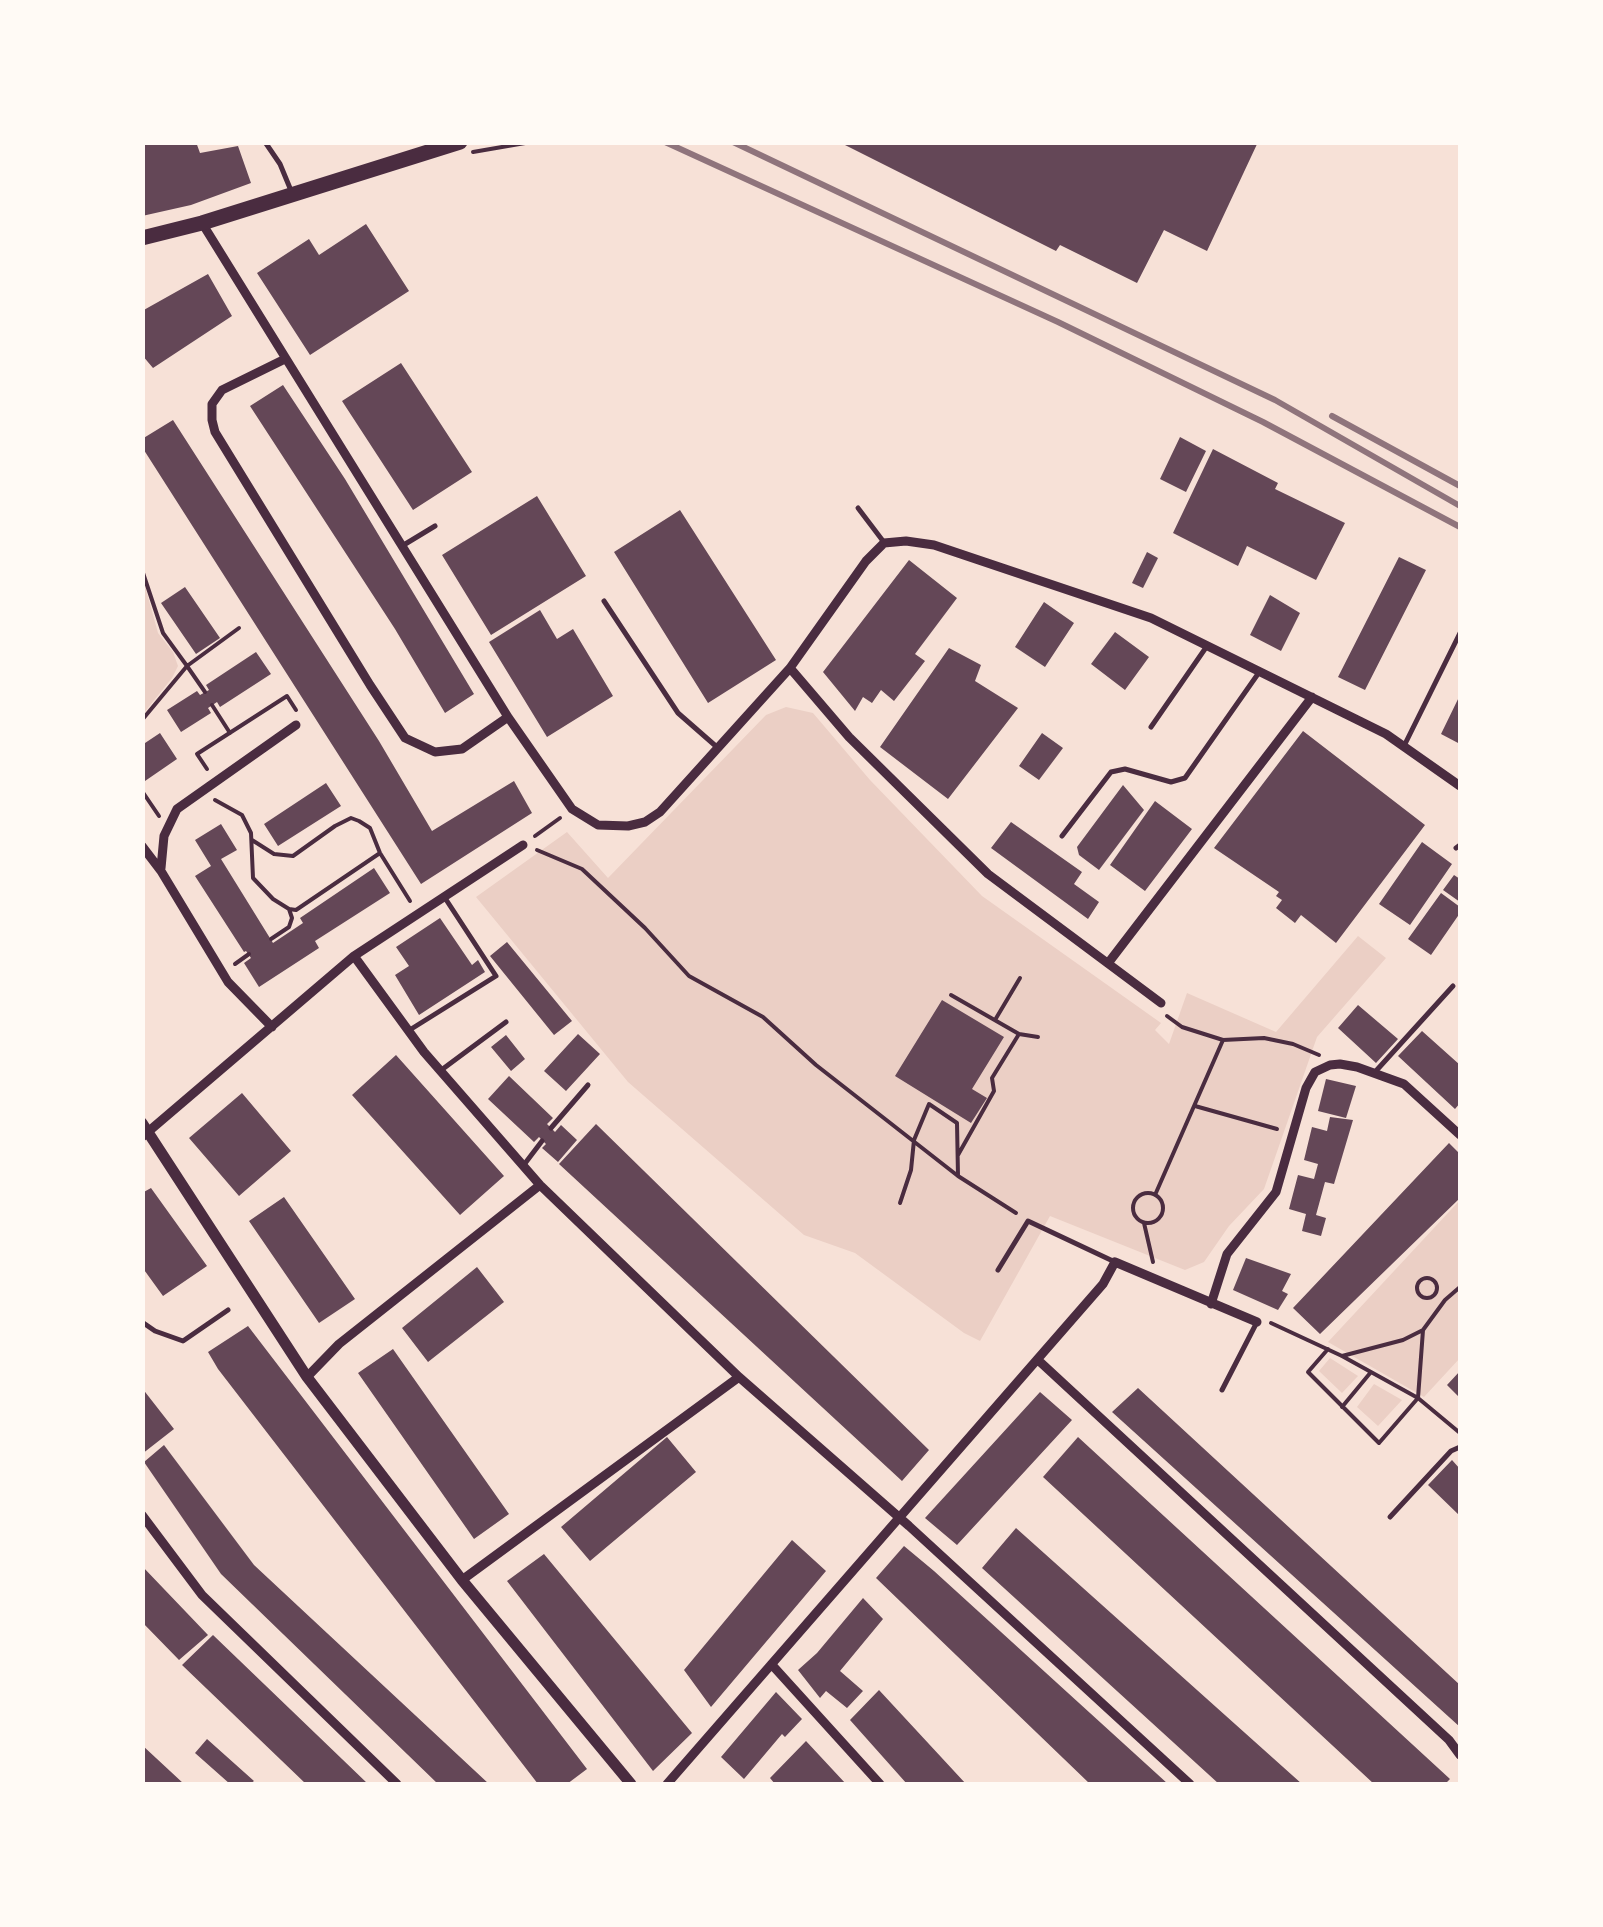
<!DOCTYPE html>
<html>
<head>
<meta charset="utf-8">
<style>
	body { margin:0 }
	#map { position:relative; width:1603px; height:1927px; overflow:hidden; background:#f7e1d7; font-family:Overpass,sans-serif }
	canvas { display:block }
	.frame { position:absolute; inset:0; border:145px solid #fffaf5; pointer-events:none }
</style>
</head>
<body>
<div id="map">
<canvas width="1603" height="1927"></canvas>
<div class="frame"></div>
</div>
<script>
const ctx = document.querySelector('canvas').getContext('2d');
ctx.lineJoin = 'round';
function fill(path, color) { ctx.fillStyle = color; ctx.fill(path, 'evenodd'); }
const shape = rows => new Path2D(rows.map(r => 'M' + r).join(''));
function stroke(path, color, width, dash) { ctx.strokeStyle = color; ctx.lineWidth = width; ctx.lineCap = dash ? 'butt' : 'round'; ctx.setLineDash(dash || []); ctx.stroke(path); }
const green = shape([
	[143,579,158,633,173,652,178,666,172,678,143,714],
	[786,707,813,713,870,780,982,896,1161,1023,1155,1030,1169,1044,1187,993,1276,1032,1358,936,1386,958,1317,1037,1264,1189,1229,1226,1204,1262,1185,1270,1050,1216,980,1341,964,1333,855,1253,804,1235,628,1082,476,897,567,832,608,878,766,715],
	[1460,1200,1460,1358,1424,1397,1328,1342],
	[1330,1358,1358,1376,1342,1393,1319,1371],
	[1374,1384,1402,1400,1378,1426,1357,1407]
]);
const building = shape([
	[142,142,196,142,200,153,238,146,251,183,191,205,142,216],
	[839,142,1258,142,1207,251,1164,230,1137,283,1060,245,1056,251],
	[366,224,409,291,310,355,257,273,309,239,319,255],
	[208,274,232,316,153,368,142,355,142,311],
	[401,363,472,472,413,510,342,401],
	[283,385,345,479,474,694,445,713,395,629,250,406],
	[173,420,379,741,432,831,514,781,532,813,421,884,142,447,142,439],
	[1180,437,1206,451,1186,492,1160,479],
	[1213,449,1278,483,1275,489,1345,523,1316,580,1247,546,1238,566,1173,533],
	[537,496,586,576,491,635,442,555],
	[680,510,776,660,708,703,614,552],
	[1147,552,1158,558,1143,588,1132,583],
	[1399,557,1426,570,1365,690,1338,677],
	[909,560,957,598,915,654,925,661,894,701,881,690,872,703,863,697,855,711,823,672],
	[185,587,220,638,196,654,161,603],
	[1270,595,1300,613,1281,651,1250,635],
	[1044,602,1074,623,1045,667,1015,647],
	[540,610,557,639,573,629,613,696,547,737,489,642],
	[1115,632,1149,657,1125,690,1091,664],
	[949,648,981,665,975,681,1018,708,948,799,880,747],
	[256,652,271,674,220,707,217,702,208,708,211,713,181,732,167,710,197,691,200,695,209,690,206,685],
	[1460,695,1460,744,1441,734],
	[1303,731,1425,825,1336,943,1301,915,1295,923,1276,908,1282,900,1276,896,1279,892,1214,848],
	[160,733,177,759,145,781,142,745],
	[1042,733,1063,748,1039,780,1019,766],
	[326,783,341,806,278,846,264,824],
	[1123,785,1144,810,1099,870,1079,855,1077,847],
	[1155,801,1192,829,1145,891,1110,865],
	[1011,822,1082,872,1074,884,1099,902,1088,919,991,848],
	[221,824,237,850,221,859,273,943,303,923,300,918,374,868,390,893,315,941,319,948,259,987,244,963,251,958,246,951,244,952,195,876,211,866,195,840],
	[1422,842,1452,864,1410,925,1379,904],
	[1454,875,1460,879,1460,902,1443,890],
	[1441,893,1460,907,1460,913,1431,955,1408,939],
	[440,918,472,965,478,960,485,972,419,1015,395,975,409,966,396,947],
	[507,942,572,1021,554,1035,490,956],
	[942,1000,1004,1037,972,1089,987,1098,971,1123,895,1076],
	[1358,1005,1398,1039,1376,1063,1338,1028],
	[1422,1031,1460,1065,1460,1103,1455,1109,1398,1056],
	[578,1034,600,1054,566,1091,544,1071],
	[506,1035,525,1059,511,1071,491,1047],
	[396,1055,504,1176,460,1215,352,1095],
	[509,1076,553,1118,547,1124,555,1132,561,1125,577,1140,558,1162,542,1148,546,1144,539,1137,534,1142,488,1099],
	[1326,1079,1356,1086,1346,1118,1318,1111],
	[242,1093,291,1151,239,1196,189,1138],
	[1330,1117,1353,1120,1334,1184,1325,1182,1316,1215,1326,1218,1321,1236,1302,1231,1306,1214,1289,1209,1298,1175,1314,1179,1318,1164,1304,1160,1312,1127,1327,1131],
	[596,1124,929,1450,902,1481,559,1164],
	[1449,1143,1460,1154,1460,1198,1320,1334,1293,1308],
	[151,1188,207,1266,163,1296,142,1267,142,1193],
	[284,1197,355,1299,319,1323,249,1221],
	[1246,1258,1291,1274,1282,1291,1288,1294,1278,1310,1233,1290],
	[477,1267,504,1302,428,1362,402,1328],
	[248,1326,587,1769,567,1784,538,1784,218,1369,208,1352],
	[393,1349,509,1514,474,1539,358,1373],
	[1460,1371,1460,1398,1447,1385],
	[142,1388,174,1429,142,1454],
	[1138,1388,1460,1685,1460,1727,1112,1412],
	[1040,1392,1072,1420,957,1545,925,1518],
	[667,1437,696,1472,590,1561,561,1527],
	[1078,1437,1450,1779,1445,1784,1374,1784,1043,1477],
	[164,1445,254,1565,489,1784,438,1784,221,1574,144,1462],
	[1452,1460,1460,1469,1460,1516,1428,1485],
	[1016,1528,1302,1784,1219,1784,982,1568],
	[792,1540,826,1571,711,1707,684,1670],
	[904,1546,934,1571,1168,1784,1090,1784,876,1578],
	[544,1554,692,1733,653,1771,507,1581],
	[142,1566,208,1635,179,1660,142,1622],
	[863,1598,883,1619,840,1671,863,1691,847,1708,826,1691,820,1698,798,1670,817,1653],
	[213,1635,368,1784,306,1784,182,1665],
	[879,1690,966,1784,907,1784,850,1720],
	[776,1692,802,1719,785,1737,782,1734,744,1779,721,1757],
	[207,1739,254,1781,250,1784,230,1784,195,1753],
	[806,1741,846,1784,775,1784,770,1778],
	[142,1745,184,1784,142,1784]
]);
const path = shape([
	[473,152,531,142],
	[142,570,163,633,187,666,142,720],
	[205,692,187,666,239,628],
	[212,705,230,733],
	[207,769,197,754,287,696,296,710],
	[142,791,159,816],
	[215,800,242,815,251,833,253,878,273,899,289,909,296,910,380,853],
	[535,836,560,818],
	[252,840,274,854,293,856,335,826,351,818,359,821,370,828,380,853,410,901],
	[537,850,582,869,645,928,689,976,763,1017,816,1065,958,1176,1016,1213],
	[271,939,289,927,292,918,289,909],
	[235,964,249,954],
	[951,995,1019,1034,992,1078,994,1091,958,1155],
	[1167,1016,1182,1027,1223,1040,1264,1038,1293,1044,1319,1055],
	[995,1020,1020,978],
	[1019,1034,1038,1037],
	[1195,1106,1277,1129],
	'1133 1208a15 15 0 1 1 30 0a15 15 0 1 1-30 0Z',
	[1155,1195,1223,1040],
	[900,1203,911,1170,914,1140,929,1104,957,1123,958,1176],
	[1144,1223,1153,1262],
	'1417 1288a10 10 0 1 1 20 0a10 10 0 1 1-20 0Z',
	[1271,1323,1342,1356,1418,1398,1460,1433],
	[1328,1349,1308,1372,1379,1443,1418,1398,1423,1330],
	[1342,1356,1403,1340,1423,1330,1445,1300,1460,1287],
	[1342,1407,1371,1372]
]);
const service = shape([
	[265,142,280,164,292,193],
	[858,508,883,541],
	[402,546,435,526],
	[604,601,678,713,718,748],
	[1151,727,1207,646],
	[1404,746,1460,633],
	[1062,836,1111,772,1125,769,1171,782,1185,778,1260,671],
	[1456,848,1460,845],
	[408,1031,496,976,445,898],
	[440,1071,506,1022],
	[1375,1072,1453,986],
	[551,1128,588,1085],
	[523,1166,542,1141],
	[998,1270,1028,1221,1115,1262],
	[142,1322,155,1331,183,1341,228,1310],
	[1222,1390,1257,1322],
	[1390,1517,1451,1451,1460,1447]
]);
const minor = shape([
	[202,223,508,717,572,809,598,825,628,826,645,822,660,812,790,668,866,561,884,543,906,541,934,545,1151,618,1386,734,1460,786],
	[285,359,222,390,212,404,212,420,215,432,370,685,405,738,435,752,462,749,508,717],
	[790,668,849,737,988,874,1161,1003],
	[142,846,161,871,228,982,272,1027],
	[161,868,164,836,177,809,296,725],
	[354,956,424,1052,540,1185,739,1377,909,1526,1190,1784],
	[1109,962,1312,697],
	[142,1137,354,956,523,845],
	[1211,1304,1227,1254,1276,1192,1306,1088,1315,1072,1330,1065,1340,1064,1357,1067,1404,1084,1460,1135],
	[1038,1360,1449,1740,1460,1755],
	[307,1377,339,1344,540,1185],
	[142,1515,202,1595,397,1784],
	[462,1580,739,1377],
	[773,1666,880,1784],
	[667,1784,1103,1284,1115,1262,1257,1322]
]);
const tertiary = shape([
	[142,1123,307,1377,462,1580,631,1784]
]);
const primary = shape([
	[142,238,202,223,460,142]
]);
const rail = shape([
	[665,142,1058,322,1263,422,1460,527],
	[733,142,1275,400,1460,506],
	[1332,416,1460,486]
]);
fill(green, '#ebcfc5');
fill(building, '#644757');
stroke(path, '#4a2c40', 4);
stroke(service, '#4a2c40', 5);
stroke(minor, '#4a2c40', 9);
stroke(tertiary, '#4a2c40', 11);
stroke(primary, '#4a2c40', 15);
stroke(rail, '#8f747c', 6);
</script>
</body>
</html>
